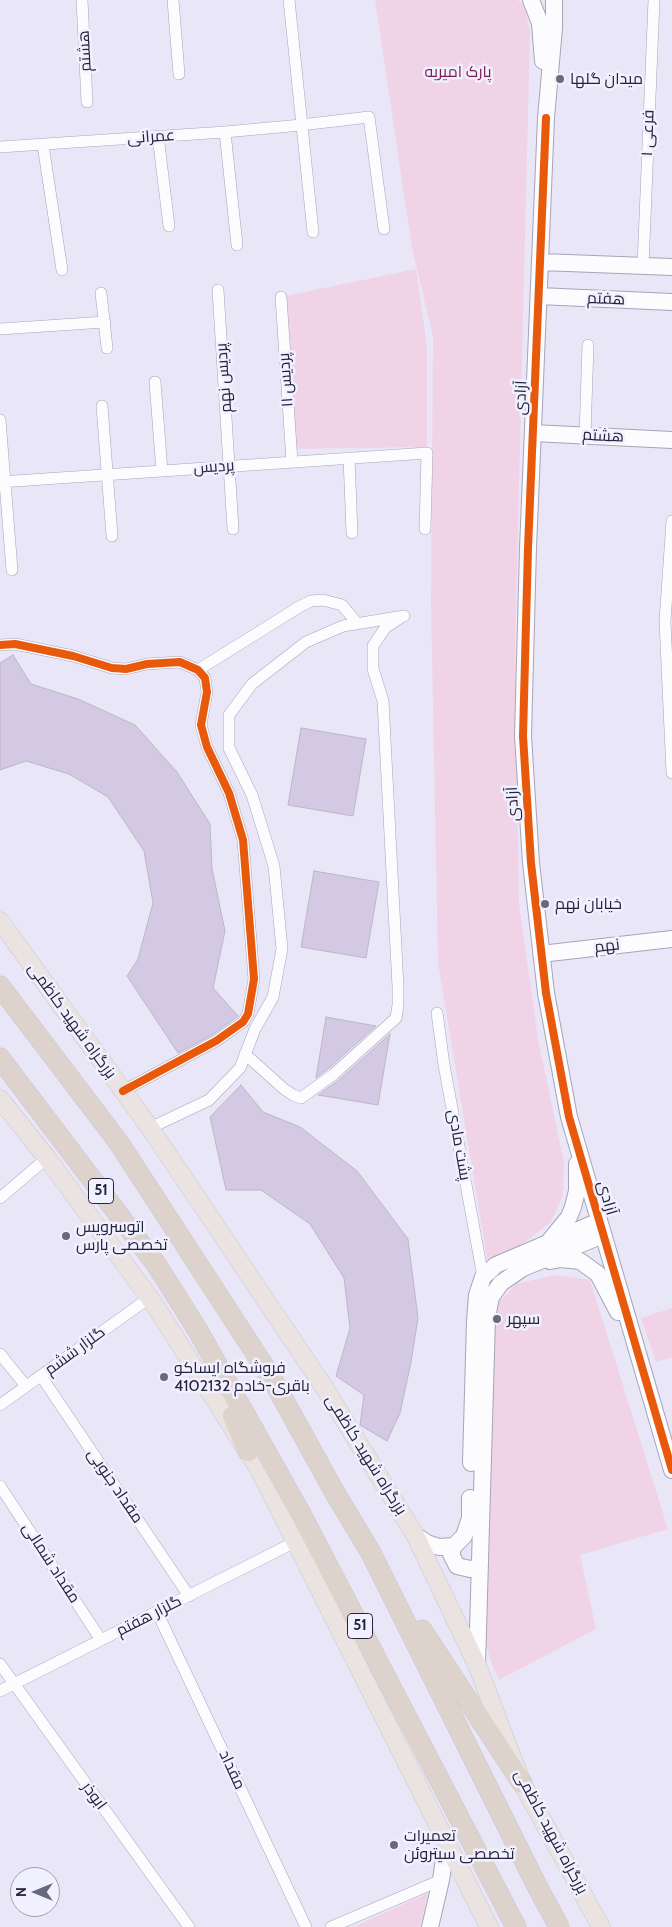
<!DOCTYPE html>
<html>
<head>
<meta charset="utf-8">
<style>
	body { margin:0 }
	#map { position:relative; width:672px; height:1927px; overflow:hidden; background:#e9e7f7; font-family:Cabin,sans-serif }
	canvas { display:block }
	.north { position:absolute; left:10px; top:1867px; width:50px; height:50px; box-sizing:border-box; background:#f1f0fe; border:1px solid #a09eb1; border-radius:50%; rotate:270deg; font-size:14px; font-weight:700; line-height:20px; text-align:center; color:#26233d }
	.north::after { content:''; display:block; margin:auto; width:18px; height:22px; background:#6a687e; clip-path:polygon(50% 0,100% 100%,50% 72%,0 100%) }
</style>
</head>
<body>
<div id="map">
<canvas width="672" height="1927"></canvas>
<div class="north">N</div>
</div>
<script>
const ctx = document.querySelector('canvas').getContext('2d');
ctx.lineJoin = 'round';
function fill(path, color) { ctx.fillStyle = color; ctx.fill(path, 'evenodd'); }
const shape = rows => new Path2D(rows.map(r => 'M' + r).join(''));
function stroke(path, color, width, dash) { ctx.strokeStyle = color; ctx.lineWidth = width; ctx.lineCap = dash ? 'butt' : 'round'; ctx.setLineDash(dash || []); ctx.stroke(path); }
function write(font, color, halo, rows, align = 'center') {
  ctx.font = font + ' Cabin,Cairo,sans-serif'; ctx.lineWidth = 5; ctx.setLineDash([]); ctx.textBaseline = 'middle'; ctx.strokeStyle = halo; ctx.fillStyle = color; for (const [text, x, y, turn = 0] of rows) {
    ctx.save(); ctx.translate(x, y); ctx.rotate((+turn || 0) * Math.PI / 180); ctx.textAlign = isNaN(turn) ? turn : align; if (halo) ctx.strokeText(text, 0, 0); ctx.fillText(text, 0, 0); ctx.restore();
  }
}
const green = shape([
	[375,0,518,0,525,7,530,32,515,648,519,903,538,1039,564,1163,563,1195,551,1222,525,1242,488,1264,438,963,431,604,433,336,412,248],
	[416,269,427,346,427,447,294,449,286,296],
	[555,1275,590,1280,668,1529,580,1555,596,1629,499,1680,492,1665,486,1645,487,1502,493,1309,516,1284],
	[672,1308,672,1357,656,1362,641,1318],
	[428,1893,420,1927,354,1927,375,1917]
]);
const building = shape([
	[13,655,31,684,78,699,135,725,177,772,210,824,212,869,225,931,213,988,238,1016,212,1035,178,1053,127,976,138,959,153,903,144,851,108,797,69,774,26,761,0,770,0,663,13,655],
	[301,728,366,739,353,816,288,805,301,728],
	[314,871,379,882,366,958,301,947,314,871],
	[326,1017,376,1026,329,1068,316,1078,326,1017],
	[390,1034,378,1105,318,1095,339,1080,390,1034],
	[241,1085,263,1112,300,1127,357,1171,408,1239,418,1318,411,1362,400,1413,387,1441,360,1425,364,1395,336,1376,350,1328,344,1278,310,1224,261,1190,226,1190,210,1117,241,1085]
]);
const street = shape([
	[82,0,87,102],
	[173,0,179,74],
	[289,0,313,232],
	[225,132,237,245],
	[158,136,169,226],
	[43,145,62,270],
	[0,147,225,132,301,125,369,117,384,229],
	[643,266,654,0],
	[218,290,233,529],
	[101,293,107,348],
	[281,297,292,462],
	[0,329,105,322],
	[155,382,162,471],
	[102,406,112,536],
	[0,420,12,570],
	[585,435,588,345],
	[349,458,352,533],
	[0,482,427,453,425,529],
	[672,521,665,621,672,773],
	[0,645,15,644,73,656,112,668,126,669,147,664,180,662,198,670,205,678,207,692,201,725,207,747,229,793,243,840,254,979,248,1014,243,1022,216,1041,123,1091],
	[198,670,299,607,311,601,323,600,342,605,357,623],
	[437,1013,444,1065,483,1277],
	[245,1054,284,1089,293,1095,301,1098,334,1074,396,1018,398,1005,398,987,383,701,373,669,373,646,385,628,400,618],
	[150,1128,209,1100,240,1068,255,1029,273,997,282,949,274,866,252,795,229,748,229,715,252,684,306,642,343,626,404,616],
	[0,1198,47,1158],
	[0,1354,26,1386],
	[41,1376,189,1596],
	[0,1405,149,1298],
	[0,1486,101,1640],
	[157,1612,306,1927],
	[0,1664,189,1927],
	[0,1691,297,1541],
	[331,1927,441,1880]
]);
const secondary = shape([
	[531,0,540,23,543,61],
	[554,0,554,28,546,118,528,548,523,736,531,863,546,993,569,1117,672,1470],
	[541,262,672,267],
	[539,296,672,302],
	[533,433,672,440],
	[541,954,672,939],
	[551,1239,569,1217,573,1207,577,1191,577,1164],
	[550,1261,561,1259,580,1261,598,1274,618,1312],
	[471,1463,475,1321,477,1295,483,1277,496,1265,599,1221],
	[470,1498,470,1518,464,1536,454,1546,451,1554,457,1566,470,1569,479,1567],
	[415,1535,427,1543,439,1547,454,1546],
	[477,1665,487,1318,491,1297,501,1283,523,1268,603,1235],
	[430,1927,441,1880,446,1845]
]);
const primary = shape([
	[0,921,150,1128,324,1387,415,1535,477,1665,522,1783,601,1927],
	[0,1099,47,1158,154,1304,260,1471,489,1927]
]);
const highway = shape([
	[0,986,119,1143,271,1377,335,1493,371,1553,536,1884,559,1927],
	[0,1058,156,1264,197,1329,302,1516,516,1927],
	[233,1416,248,1451],
	[422,1630,522,1783]
]);
const cycleway = shape([
	[546,118,528,548,523,736,531,863,546,993,569,1117,672,1470],
	[0,645,15,644,73,656,112,668,126,669,147,664,180,662,198,670,205,678,207,692,201,725,207,747,229,793,243,840,254,979,248,1014,243,1022,216,1041,123,1091]
]);
const markers = [
	[560,79,5,"#6a687e"],
	[545,904,5,"#6a687e"],
	[66,1236,5,"#6a687e"],
	[497,1319,5,"#6a687e"],
	[164,1377,5,"#6a687e"],
	[394,1845,5,"#6a687e"]
];
const shields = [
	[101,1191,25],
	[360,1626,25]
];
const shieldNames = [
	["51",101,1191],
	["51",360,1626]
];
const streetNames = [
	["هشتم",85,51,-93],
	["فرعی ۱",648,133,-88],
	["عمرانی",151,137,-4],
	["هفتم",606,299,2],
	["پردیس نهم",224,378,-94],
	["پردیس ۱۱",286,380,-94],
	["آزادی",521,398,-88],
	["هشتم",603,436,3],
	["پردیس",214,467,-4],
	["آزادی",513,804,-93],
	["نهم",607,946,-7],
	["بزرگراه شهید کاظمی",72,1021,54],
	["پشت مادی",459,1145,80],
	["آزادی",607,1198,74],
	["گلزار ششم",75,1351,-36],
	["بزرگراه شهید کاظمی",366,1455,58],
	["مقداد جنوبی",115,1486,56],
	["مقداد شمالی",51,1563,57],
	["گلزار هفتم",149,1616,-27],
	["مقداد",232,1770,65],
	["ابوذر",94,1796,54],
	["بزرگراه شهید کاظمی",551,1832,62]
];
const parkNames = [
	["پارک امیریه",458,72]
];
const poiNames = [
	["میدان گلها",570,79],
	["خیابان نهم",555,904],
	["اتوسرویس",76,1227],
	["تخصصی پارس",76,1245],
	["سپهر",507,1319],
	["فروشگاه ایساکو",174,1368],
	["باقری-خادم 4102132",174,1386],
	["تعمیرات",404,1836],
	["تخصصی سیتروئن",404,1854]
];
fill(green, '#f1d3e8');
fill(building, '#d4c9e3');
stroke(building, '#bcb5c8', 1);
stroke(street, '#a6a4b7', 12);
stroke(secondary, '#a6a4b7', 18);
stroke(primary, '#c7c6d1', 19);
stroke(highway, '#c7c6d1', 21);
stroke(street, '#fcfbfe', 11);
stroke(secondary, '#fcfbfe', 16);
stroke(primary, '#eae3e1', 18);
stroke(highway, '#ded2cc', 20);
stroke(cycleway, '#e8590c', 8);
for (const [x, y, r, color] of markers) { const dot = new Path2D(); dot.arc(x, y, r, 0, 2 * Math.PI); ctx.fillStyle = color; ctx.fill(dot); stroke(dot, '#f1f0fe', 2); }
for (const [x, y, w] of shields) { const box = new Path2D(); box.roundRect(x - w / 2, y - 12.5, w, 25, 4); ctx.fillStyle = '#f1f0fe'; ctx.fill(box); stroke(box, '#26233d', 1); }
write('bold 15px', '#26233d', null, shieldNames);
write('16px', '#26233d', '#f1f0fe', streetNames);
write('16px', '#7c1c55', '#f1f0fe', parkNames);
write('16px', '#26233d', '#f1f0fe', poiNames, 'left');
</script>
</body>
</html>
